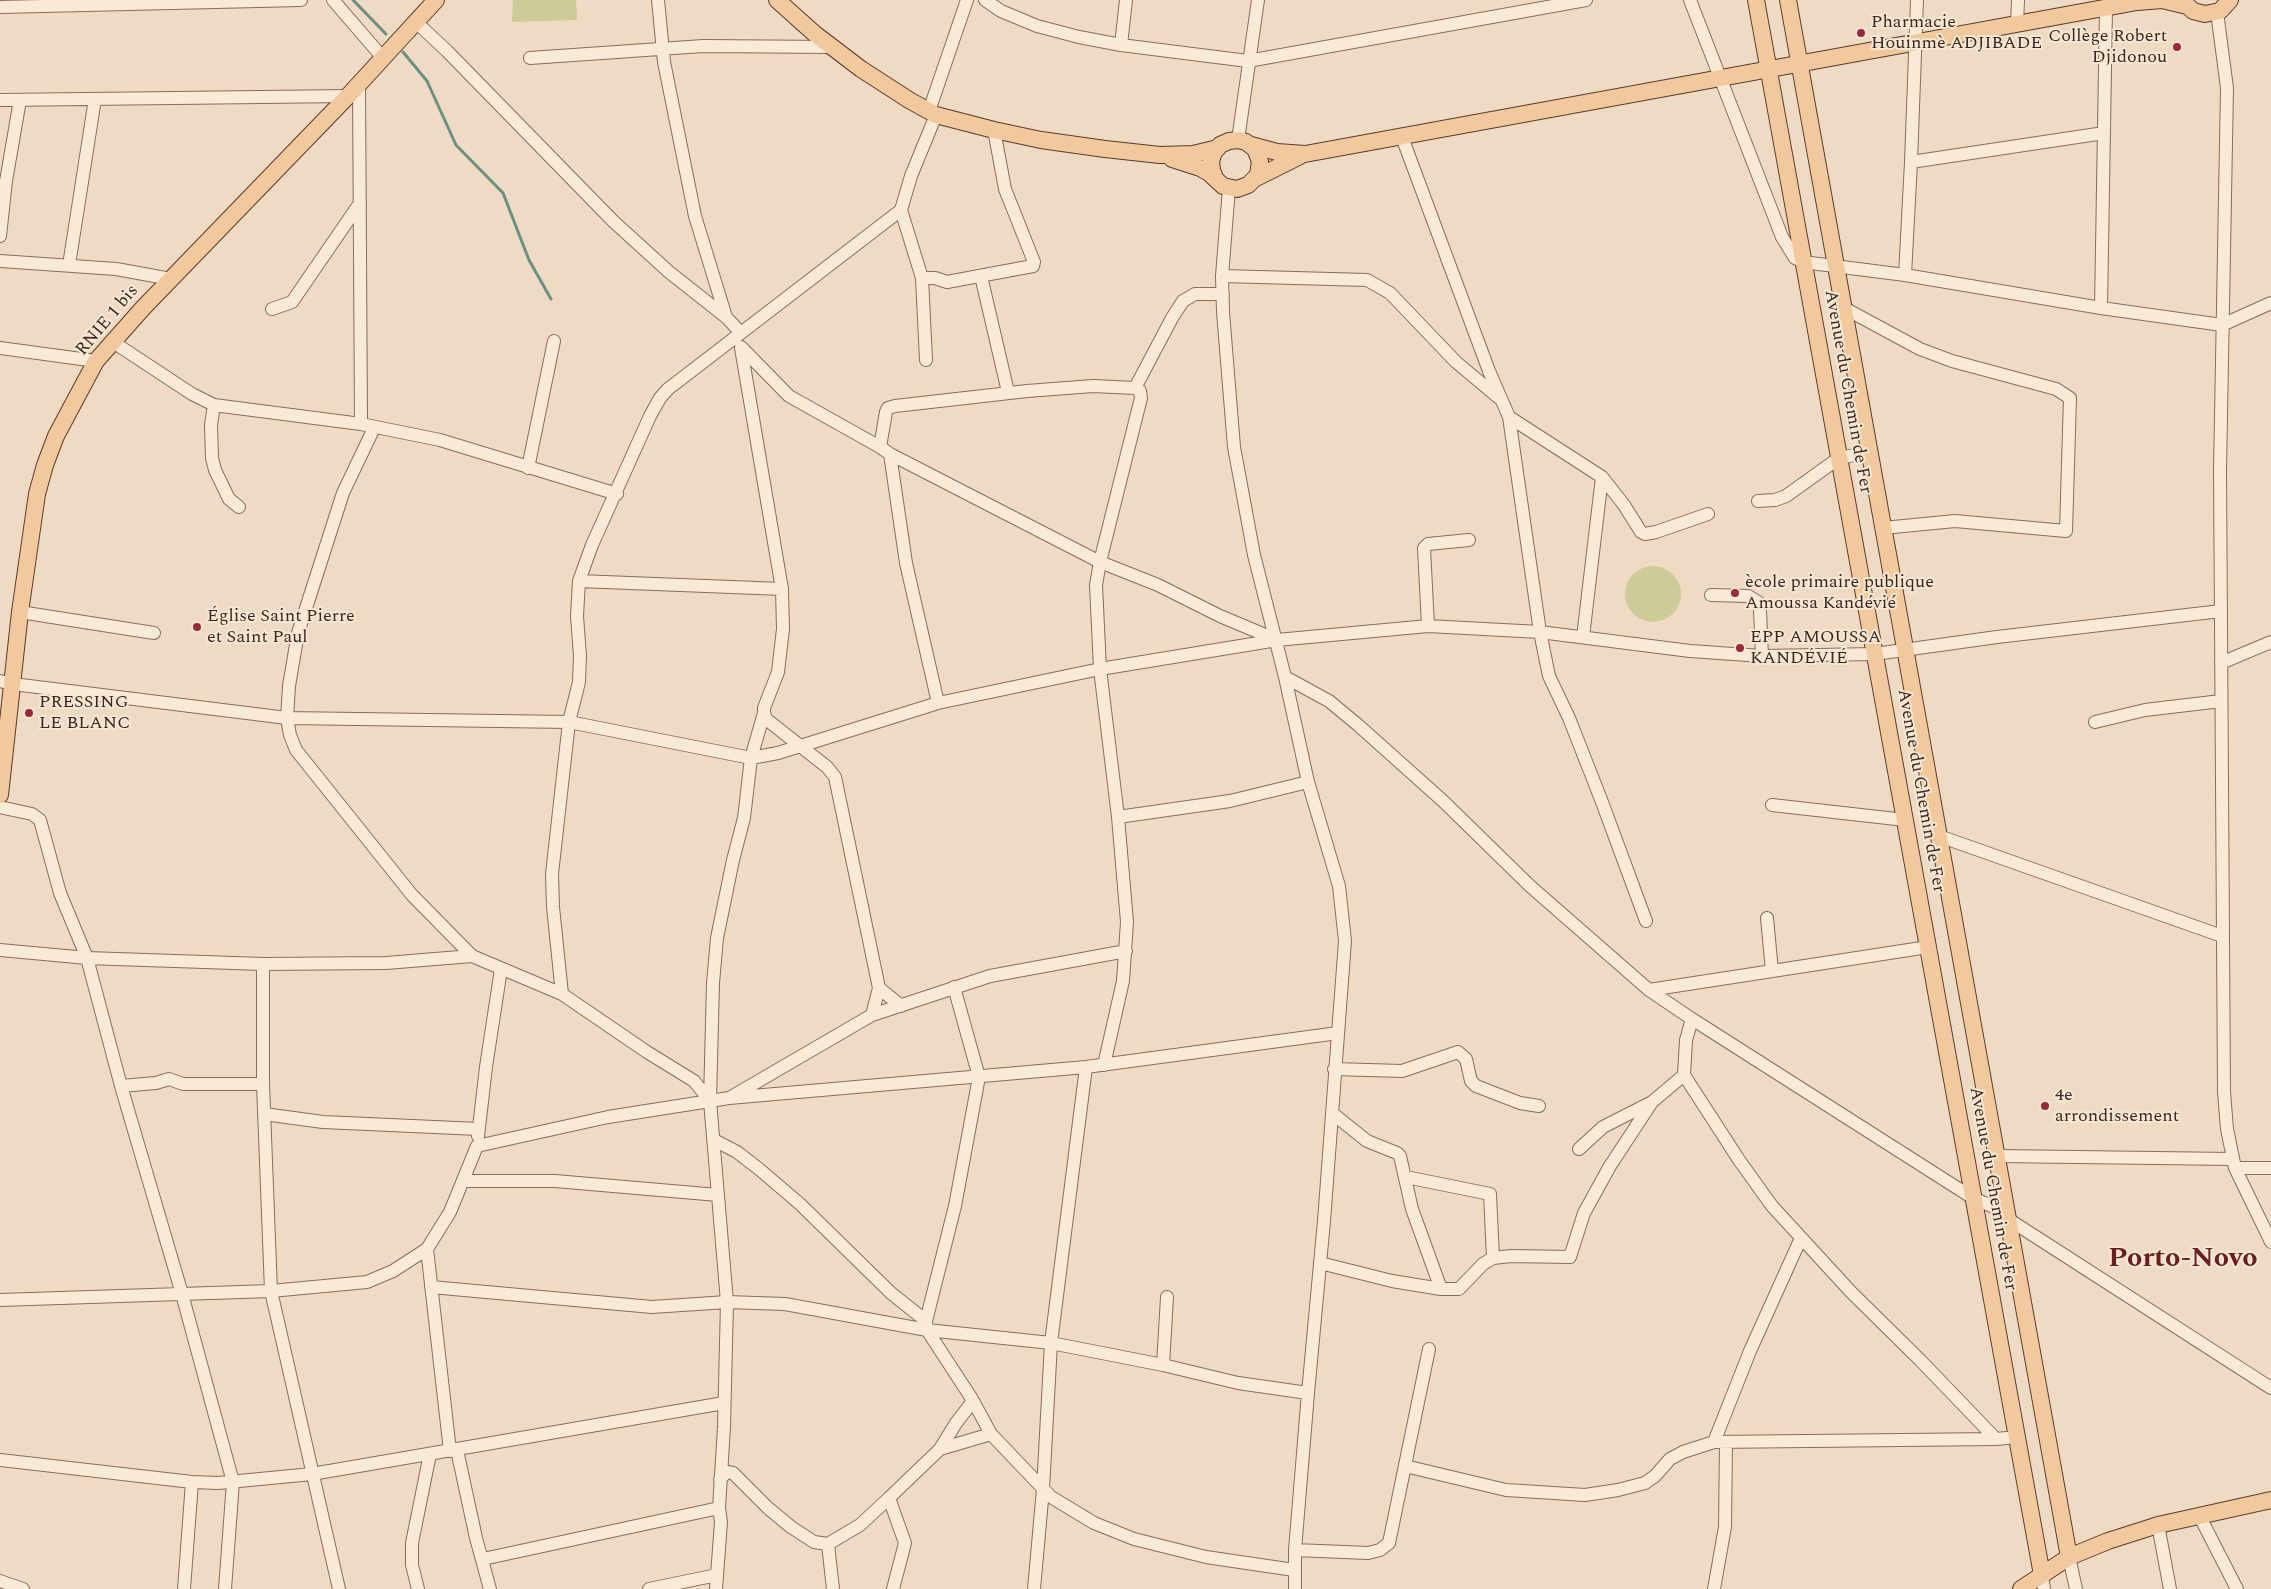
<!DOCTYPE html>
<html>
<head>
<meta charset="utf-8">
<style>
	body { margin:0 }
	canvas { display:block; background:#efdbc4 }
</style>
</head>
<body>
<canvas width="2271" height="1589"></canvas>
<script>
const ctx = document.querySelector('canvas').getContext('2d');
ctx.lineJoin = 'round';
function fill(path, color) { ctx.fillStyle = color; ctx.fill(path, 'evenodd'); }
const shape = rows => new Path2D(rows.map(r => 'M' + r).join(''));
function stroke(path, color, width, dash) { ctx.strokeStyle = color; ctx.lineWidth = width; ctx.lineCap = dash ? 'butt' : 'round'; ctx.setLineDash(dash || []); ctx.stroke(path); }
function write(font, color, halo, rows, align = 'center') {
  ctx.font = font + ' Spectral,serif'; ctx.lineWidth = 4; ctx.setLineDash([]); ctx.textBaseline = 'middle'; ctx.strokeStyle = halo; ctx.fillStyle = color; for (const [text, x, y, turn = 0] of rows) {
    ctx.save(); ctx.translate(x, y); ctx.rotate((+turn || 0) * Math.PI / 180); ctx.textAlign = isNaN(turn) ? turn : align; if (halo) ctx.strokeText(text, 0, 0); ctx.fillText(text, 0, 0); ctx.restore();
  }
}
const green = shape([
	[513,0,576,0,577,20,512,22],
	'1625 594a28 28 0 1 1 56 0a28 28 0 1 1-56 0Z'
]);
const stream = shape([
	[353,0,386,34],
	[403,52,427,81,456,145,503,193,529,260,551,299]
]);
const minor = shape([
	[333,0,383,58],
	[658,0,664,62,695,216,726,317,741,333],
	[985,0,1001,11,1037,26,1079,37,1121,45,1248,61,1586,0],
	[1690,0,1782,237,1795,258,1803,262,1905,275,2101,308,2222,325,2271,303],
	[0,7,301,0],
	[2217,12,2227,88,2220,470,2224,1092,2227,1129,2235,1168,2271,1242],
	[416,22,447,51,613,221,669,272,726,317],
	[2017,24,2018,0],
	[1121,45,1126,0],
	[530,58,703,46,832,47],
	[359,83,361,424],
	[0,100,348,96],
	[929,111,967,0],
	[936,115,911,176,901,210,922,278,935,278,947,282,1033,266,1034,262,1005,189,994,130],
	[1402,137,1489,371,1509,417,1540,632,1549,676,1569,718,1602,802,1646,921],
	[1238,140,1258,0],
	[1911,162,2104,133],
	[1229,188,1222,276,1223,312,1234,447,1254,555,1285,677,1308,782,1339,886,1345,941,1324,1221,1308,1393,1295,1550,1295,1589],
	[0,236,6,181,20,100],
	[0,261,116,269,171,279],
	[69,265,95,99],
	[1905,275,1911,162,1917,0],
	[981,276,1008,392],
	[1222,276,1367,280,1390,293,1456,362,1499,398],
	[922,278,926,360],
	[1844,308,1920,349,1952,361,2056,389,2070,398,2066,531,1955,521,1883,528],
	[2101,308,2106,8],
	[272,309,292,302,360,203],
	[113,342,192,394,214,405,361,424,440,440,617,494],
	[741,347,789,396,880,447,890,454,1100,562,1158,585,1220,616,1277,640],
	[0,348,96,361],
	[741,348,782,589,783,629,778,672,764,708,764,713,766,719,827,767,835,777,879,988,901,1006],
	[1135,388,1172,318,1183,301,1195,294,1223,294],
	[214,405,211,425,212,458,215,470,229,499,239,507],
	[1509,417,1602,477,1624,505,1641,532,1645,534,1656,532,1708,514],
	[374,428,343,493,298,633,289,686,287,718,290,735,296,750,412,895,472,956,562,994,647,1052,694,1081,710,1101],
	[880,447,886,412,888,408,895,406,1027,391,1093,386,1135,388,1140,391,1141,398,1100,562,1096,585,1100,669,1118,817,1127,922,1123,981,1104,1065],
	[890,454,906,563,938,703],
	[528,468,554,341],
	[1758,501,1775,500,1786,496,1839,458,1870,452],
	[579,581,782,589],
	[1711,595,1748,596,1758,602,1760,610,1762,656],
	[20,612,154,633],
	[1428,626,1424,548,1428,544,1469,540],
	[1583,637,1602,477],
	[2221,663,2271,642],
	[1285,677,1329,701,1358,725,1443,801,1530,886,1649,990,1692,1019,1973,1198,1996,1208,2008,1219,2271,1388],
	[0,681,13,684,287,718,569,722,751,758,778,753,938,703,1100,669,1277,640,1428,626,1540,632,1690,651,1762,656,1875,654,1997,637,2221,611],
	[2095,722,2145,710,2221,701],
	[1772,805,1905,820],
	[0,807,32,814,40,820,60,893,87,958,121,1086,182,1294,233,1482,225,1589],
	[1118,817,1230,801,1308,782],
	[1939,836,2222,936],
	[1767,918,1772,971],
	[0,950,87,958,263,964,386,963,472,956],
	[263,964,263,1084,271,1291,339,1589],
	[954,987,979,1077,955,1206,926,1321,927,1330,972,1399,991,1434,1051,1497,1094,1523,1134,1539,1206,1557,1294,1570],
	[1649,990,1928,947],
	[562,994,553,907,552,874,569,722,579,682,580,656,577,616,579,581,592,545,650,416,660,398,668,389,901,210],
	[872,1015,879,988],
	[1692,1019,1686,1040,1684,1075,1739,1160,1772,1206,1851,1292,1920,1360,1996,1439,2017,1437],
	[1334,1069,1402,1071,1458,1052,1466,1059,1471,1081,1476,1086,1520,1103,1539,1106],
	[121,1086,156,1083,169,1079,183,1084,263,1084],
	[731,1097,872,1015,990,976,1126,951],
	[1332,1113,1367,1141,1397,1153,1400,1156,1412,1209,1441,1289],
	[264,1114,323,1122,479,1129],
	[478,1136,486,1067,501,969],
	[714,1140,737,1152,759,1169,800,1204,891,1293,926,1321],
	[1579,1149,1603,1127,1652,1102],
	[1997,1156,2233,1159],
	[2235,1168,2271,1168],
	[1406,1177,1490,1194,1493,1258],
	[464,1181,555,1181,718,1195],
	[427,1249,450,1451],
	[1320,1263,1392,1281,1441,1289,1459,1289,1483,1264,1493,1258,1511,1256,1570,1257,1584,1213,1610,1166,1652,1102,1684,1075],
	[431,1287,652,1307,727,1302,785,1304,927,1330,1051,1343,1163,1365,1238,1383,1308,1393],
	[0,1300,271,1291,367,1282,393,1271,427,1249,450,1212,477,1146,608,1117,729,1098,1086,1067,1338,1033],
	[1163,1365,1167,1297],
	[1714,1442,1750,1351,1801,1238],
	[940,1449,991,1434],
	[457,1450,476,1538,490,1589],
	[0,1460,192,1482,218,1483,312,1474,724,1403],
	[1405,1466,1506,1490,1585,1495,1618,1490,1645,1483,1655,1476,1670,1459,1683,1452,1714,1442,1996,1439],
	[720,1479,727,1472,733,1473,768,1508,791,1527,814,1542,828,1544,860,1525,889,1498],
	[2199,1515,2237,1589],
	[2158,1525,2170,1589],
	[828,1544,833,1589],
	[1295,1550,1368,1553,1380,1550,1389,1543,1429,1349],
	[2069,1557,2076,1589],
	[483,1559,719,1508],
	[2042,1575,2044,1589],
	[0,1581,23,1589],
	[184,1589,192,1482],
	[418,1589,412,1565,412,1543,430,1454],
	[649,1589,717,1575],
	[716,1589,721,1522,719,1508,724,1427,727,1302,710,1101,713,983,717,938,733,860,744,818,751,758,764,713],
	[893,1589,905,1543,889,1498,940,1449,956,1423,973,1401],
	[1034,1589,1043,1489,1051,1343,1086,1067],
	[1714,1589,1725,1527,1726,1442]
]);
const major = shape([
	[777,0,815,34,861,69,909,100,936,115,994,130,1041,140,1105,149,1160,155,1193,154,1218,148],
	[1756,0,2042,1575],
	[1788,0,2069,1557],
	[2182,0,2193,11,2205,14,2220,11,2230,0],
	[1251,145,1277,152,1305,154,2137,2,2162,0,2187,6],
	[1172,159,1200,168,1209,173,1223,186,1237,189,1248,185,1258,175,1260,161,1255,149,1246,142,1238,140,1229,141,1220,145,1214,152,1211,161,1212,170,1215,178],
	[1256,178,1300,156],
	[0,795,20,612,37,494,45,465,56,436,81,389,96,361,143,308,348,96,436,0],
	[2021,1589,2069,1557,2108,1541,2158,1525,2271,1500]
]);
const markers = [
	[1861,33,5,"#9a293c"],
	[2177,47,5,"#9a293c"],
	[1735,593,5,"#9a293c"],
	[197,627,5,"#9a293c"],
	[1740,648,5,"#9a293c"],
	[29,713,5,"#9a293c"],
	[2045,1106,5,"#9a293c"]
];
const poiNames = [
	["Pharmacie",1871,23],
	["Houinmè ADJIBADE",1871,44],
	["Collège Robert",2167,37,"right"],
	["Djidonou",2167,58,"right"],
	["ècole primaire publique",1745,583],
	["Amoussa Kandévié",1745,604],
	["Église Saint Pierre",207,617],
	["et Saint Paul",207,638],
	["EPP AMOUSSA",1750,638],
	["KANDÉVIÉ",1750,659],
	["PRESSING",39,703],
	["LE BLANC",39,724],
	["4e",2055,1096],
	["arrondissement",2055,1117]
];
const streetNames = [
	["RNIE 1 bis",108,321,-50],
	["Avenue du Chemin de Fer",1847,392,80],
	["Avenue du Chemin de Fer",1920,791,80],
	["Avenue du Chemin de Fer",1992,1189,80]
];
const townNames = [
	["Porto-Novo",2183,1261]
];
fill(green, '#cdcb98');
stroke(stream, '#6c9182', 3);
stroke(minor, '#8a6c5a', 14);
stroke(major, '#583b2e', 18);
stroke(minor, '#f9ead8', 12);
stroke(major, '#f2c99c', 16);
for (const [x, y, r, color] of markers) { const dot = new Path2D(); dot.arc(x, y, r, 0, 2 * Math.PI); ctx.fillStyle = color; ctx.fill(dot); stroke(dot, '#f6e7d4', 2); }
write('18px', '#3a271e', '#f6e7d4', poiNames, 'left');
write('18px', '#3a271e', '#f6e7d4', streetNames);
write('bold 28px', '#67201d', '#f6e7d4', townNames);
</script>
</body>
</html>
